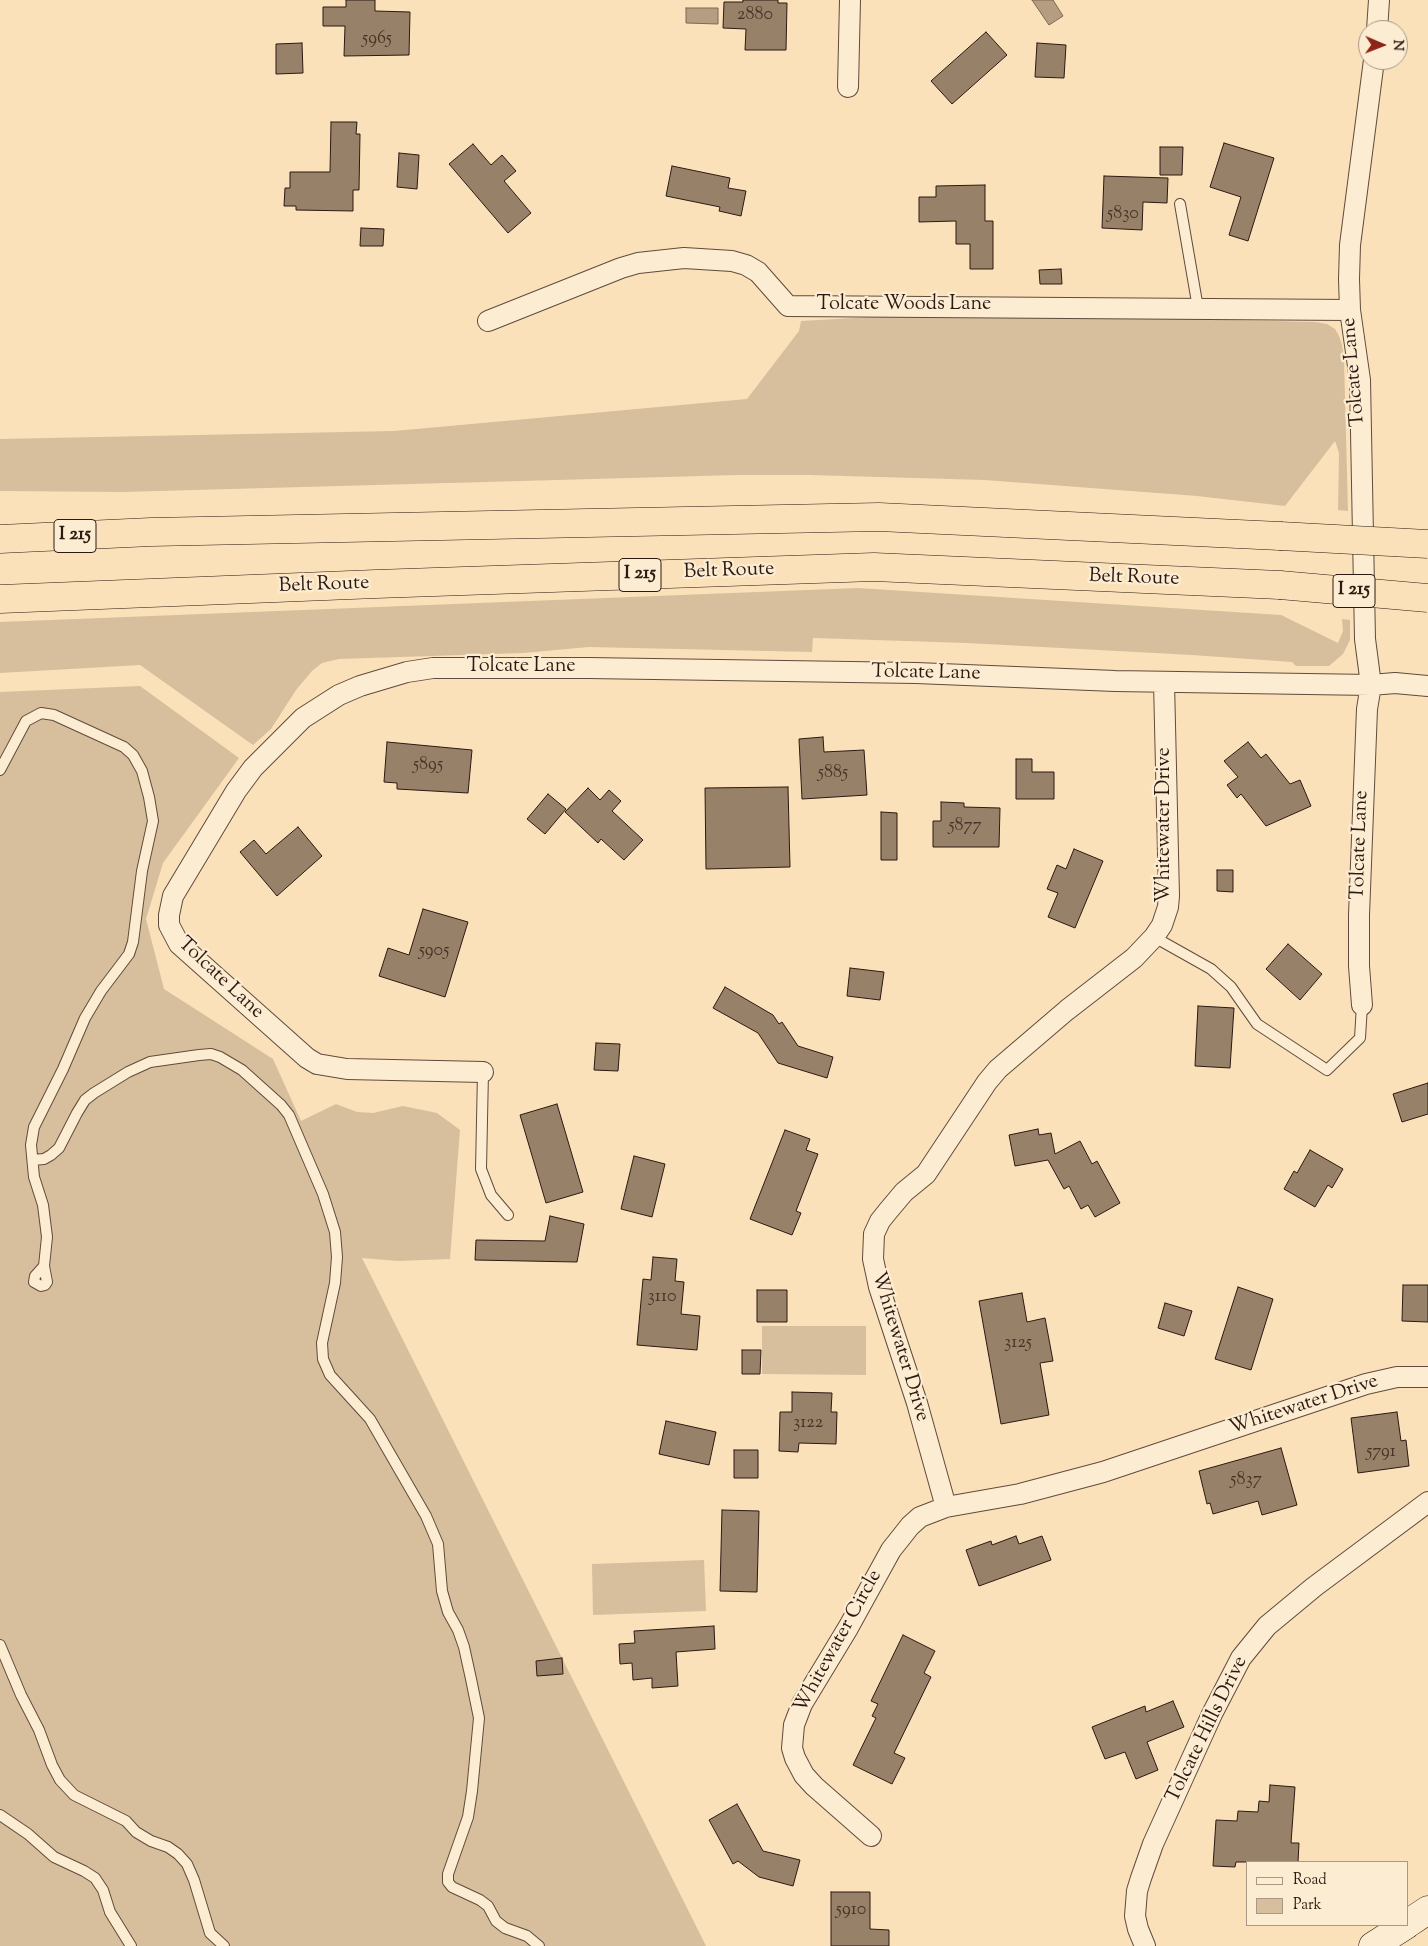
<!DOCTYPE html>
<html>
<head>
<meta charset="utf-8">
<style>
	body { margin:0 }
	#map { position:relative; width:1428px; height:1946px; overflow:hidden; background:#fae1b9; font-family:"Sorts Mill Goudy",serif }
	canvas { display:block }
	.legend { position:absolute; left:1246px; top:1861px; width:162px; height:65px; box-sizing:border-box; background:#fcecd2; border:1px solid #a99885; margin:0; padding:6px 9px; list-style:none; font-size:15px; color:#2c1912 }
	.legend li { display:flex; align-items:center; gap:10px; height:25px }
	.legend b { width:25px; border:1px solid #a99885 }
	.north { position:absolute; left:1358px; top:20px; width:50px; height:50px; box-sizing:border-box; background:#fcecd2; border:1px solid #a99885; border-radius:50%; rotate:91deg; font-size:14px; font-weight:700; line-height:20px; text-align:center; color:#2c1912 }
	.north::after { content:''; display:block; margin:auto; width:18px; height:22px; background:#8f2418; clip-path:polygon(50% 0,100% 100%,50% 72%,0 100%) }
</style>
</head>
<body>
<div id="map">
<canvas width="1428" height="1946"></canvas>
<ul class="legend">
<li><b style="height:6px;background:#fcecd2"></b>Road</li>
<li><b style="height:14px;background:#d7bf9d"></b>Park</li>
</ul>
<div class="north">N</div>
</div>
<script>
const ctx = document.querySelector('canvas').getContext('2d');
ctx.lineJoin = 'round';
function fill(path, color) { ctx.fillStyle = color; ctx.fill(path, 'evenodd'); }
const shape = rows => new Path2D(rows.map(r => 'M' + r).join(''));
function stroke(path, color, width, dash) { ctx.strokeStyle = color; ctx.lineWidth = width; ctx.lineCap = dash ? 'butt' : 'round'; ctx.setLineDash(dash || []); ctx.stroke(path); }
function write(font, color, halo, rows, align = 'center') {
  ctx.font = font + ' "Sorts Mill Goudy",serif'; ctx.lineWidth = 4.5; ctx.setLineDash([]); ctx.textBaseline = 'middle'; ctx.strokeStyle = halo; ctx.fillStyle = color; for (const [text, x, y, turn = 0] of rows) {
    ctx.save(); ctx.translate(x, y); ctx.rotate((+turn || 0) * Math.PI / 180); ctx.textAlign = isNaN(turn) ? turn : align; if (halo) ctx.strokeText(text, 0, 0); ctx.fillText(text, 0, 0); ctx.restore();
  }
}
const green = shape([
	[907,315,1205,316,1228,320,1315,322,1327,324,1335,329,1339,336,1342,345,1344,360,1348,511,1338,510,1339,453,1335,441,1285,506,1197,496,985,480,809,475,738,475,122,492,0,491,0,439,394,431,747,399,799,331,801,321],
	[858,588,1281,615,1338,643,1343,631,1342,619,1350,620,1350,640,1343,654,1329,666,1296,666,1292,662,1192,655,967,643,813,638,812,652,589,647,523,653,339,659,322,663,312,671,296,690,271,729,253,745,140,665,0,673,0,622],
	[140,686,239,758,163,863,146,919,164,989,273,1059,301,1121,336,1104,357,1112,373,1113,403,1106,437,1113,460,1130,450,1259,398,1261,362,1258,706,1946,0,1946,0,692],
	[762,1326,866,1326,866,1375,762,1374],
	[704,1560,706,1611,593,1615,592,1564]
]);
const water = shape([
	[1032,0,1053,0,1063,16,1049,25,1032,0],
	[686,8,718,8,718,24,686,23,686,8]
]);
const building = shape([
	[346,0,375,0,375,11,410,12,409,55,344,56,345,26,323,26,323,7,346,7,346,0],
	[743,0,778,0,778,3,787,3,786,50,745,50,746,29,723,28,724,2,743,2,743,0],
	[986,32,1007,55,952,104,931,81,986,32],
	[302,43,303,73,276,74,276,44,302,43],
	[1037,43,1066,45,1064,78,1035,77,1037,43],
	[331,122,357,122,356,134,360,134,359,190,353,190,353,211,296,210,296,206,284,206,285,188,290,188,290,172,330,172,331,122],
	[1224,143,1274,158,1248,241,1229,235,1241,197,1210,187,1224,143],
	[473,144,491,165,502,155,516,171,504,181,531,213,508,233,449,164,473,144],
	[1160,147,1183,147,1182,175,1160,175,1160,147],
	[399,153,419,155,417,189,397,187,399,153],
	[672,166,730,178,728,188,746,191,741,216,719,211,720,207,666,196,672,166],
	[1104,176,1168,178,1167,203,1143,202,1142,230,1102,228,1104,176],
	[985,185,985,221,993,221,993,269,970,269,970,244,956,244,956,221,919,222,919,197,936,197,936,186,985,185],
	[361,228,384,229,383,246,360,246,361,228],
	[1061,269,1062,284,1040,284,1039,270,1061,269],
	[823,737,824,752,864,750,867,795,802,799,799,739,823,737],
	[387,742,472,750,468,793,397,789,397,783,384,782,387,742],
	[1248,742,1261,758,1266,754,1290,784,1300,780,1311,806,1266,826,1241,794,1237,798,1227,785,1238,777,1224,761,1248,742],
	[1016,759,1032,759,1032,772,1054,772,1054,799,1016,799,1016,759],
	[788,787,790,867,706,869,705,788,788,787],
	[588,788,600,800,609,790,621,801,612,811,643,840,624,860,601,839,598,843,565,812,588,788],
	[548,794,566,809,545,834,527,819,548,794],
	[941,802,964,803,964,807,1000,808,999,847,933,847,933,821,941,821,941,802],
	[881,812,897,813,897,860,881,860,881,812],
	[298,827,322,856,277,896,240,852,254,840,266,854,298,827],
	[1074,849,1103,861,1075,928,1048,917,1058,893,1047,889,1057,865,1066,869,1074,849],
	[1217,870,1233,870,1233,892,1217,891,1217,870],
	[423,909,468,922,445,997,379,976,388,948,409,955,423,909],
	[1288,944,1322,974,1300,1000,1266,969,1288,944],
	[850,968,884,972,880,1000,847,996,850,968],
	[725,987,773,1015,779,1024,782,1022,798,1046,833,1057,827,1078,778,1063,758,1033,713,1008,725,987],
	[1198,1006,1234,1008,1230,1068,1195,1066,1198,1006],
	[596,1043,620,1044,618,1071,594,1070,596,1043],
	[1428,1083,1428,1114,1402,1122,1393,1094,1428,1083],
	[557,1104,583,1192,546,1203,520,1115,557,1104],
	[1038,1129,1039,1135,1051,1133,1055,1154,1080,1141,1092,1164,1097,1161,1120,1203,1095,1217,1088,1205,1081,1209,1069,1186,1064,1189,1048,1160,1015,1166,1009,1135,1038,1129],
	[785,1130,810,1139,806,1150,818,1154,796,1211,801,1213,792,1235,750,1219,785,1130],
	[1310,1150,1343,1169,1332,1188,1328,1185,1315,1207,1284,1189,1294,1171,1297,1173,1310,1150],
	[634,1156,665,1164,652,1217,621,1209,634,1156],
	[550,1216,584,1224,577,1262,475,1260,476,1240,545,1241,550,1216],
	[653,1257,677,1259,675,1281,684,1282,681,1314,700,1316,697,1350,637,1345,643,1279,651,1280,653,1257],
	[1403,1285,1428,1285,1428,1322,1402,1321,1403,1285],
	[1238,1287,1273,1299,1251,1370,1215,1359,1238,1287],
	[757,1290,787,1290,787,1322,757,1322,757,1290],
	[1022,1293,1027,1322,1045,1318,1053,1361,1040,1363,1049,1415,1001,1424,979,1301,1022,1293],
	[1165,1303,1192,1311,1184,1336,1158,1328,1165,1303],
	[742,1350,761,1350,760,1374,742,1374,742,1350],
	[792,1392,832,1393,831,1412,837,1412,836,1444,799,1443,798,1452,779,1451,780,1412,792,1412,792,1392],
	[1397,1412,1401,1441,1406,1440,1409,1466,1358,1473,1351,1418,1397,1412],
	[666,1421,716,1432,709,1465,659,1454,666,1421],
	[1281,1448,1297,1505,1262,1515,1258,1501,1213,1514,1210,1503,1207,1504,1199,1471,1281,1448],
	[734,1450,758,1450,758,1478,734,1478,734,1450],
	[722,1510,759,1511,757,1592,720,1591,722,1510],
	[1016,1536,1019,1544,1042,1536,1051,1560,979,1586,966,1550,991,1541,992,1545,1016,1536],
	[714,1626,715,1649,676,1652,678,1686,652,1688,652,1678,633,1680,632,1663,620,1664,619,1644,635,1643,634,1631,714,1626],
	[903,1635,935,1651,924,1673,931,1677,894,1753,905,1758,892,1784,853,1765,876,1718,872,1716,878,1704,871,1701,903,1635],
	[562,1658,563,1674,537,1676,536,1661,562,1658],
	[1173,1701,1184,1727,1147,1742,1158,1770,1136,1779,1125,1752,1105,1759,1092,1727,1145,1706,1146,1712,1173,1701],
	[1270,1785,1295,1787,1291,1843,1299,1843,1298,1862,1236,1862,1235,1867,1213,1866,1216,1820,1237,1821,1238,1811,1258,1812,1259,1801,1269,1802,1270,1785],
	[737,1804,763,1851,800,1860,793,1886,759,1877,738,1861,733,1864,709,1820,737,1804],
	[831,1892,870,1892,870,1929,889,1930,889,1946,831,1946,831,1892]
]);
const lane = shape([
	[1180,204,1198,308],
	[0,770,26,721,41,713,54,715,124,747,133,755,142,771,149,797,153,821,142,871,133,942,129,954,101,991,85,1018,63,1069,34,1127,31,1145,34,1177,43,1205,47,1237,44,1266,35,1276,34,1282,41,1286,45,1285,47,1282,44,1266],
	[1154,937,1211,969,1231,987,1257,1024,1327,1070,1360,1038,1362,1005],
	[483,1072,481,1169,491,1195,508,1215],
	[33,1160,44,1159,51,1155,59,1148,77,1113,85,1100,94,1093,128,1072,150,1062,199,1055,211,1054,220,1057,242,1070,281,1105,289,1115,323,1194,335,1232,337,1257,335,1283,322,1343,323,1359,330,1375,370,1419,426,1516,438,1544,442,1591,448,1612,458,1630,464,1647,471,1679,479,1718,472,1791,468,1817,448,1874,448,1882,452,1887,480,1900,488,1906,496,1921,505,1928,527,1936,539,1946],
	[0,1645,21,1695,39,1730,52,1765,60,1780,74,1795,126,1821,136,1832,151,1841,168,1847,178,1854,187,1864,194,1880,210,1933,224,1946],
	[0,1815,28,1834,54,1857,84,1871,95,1878,103,1890,110,1912,131,1946]
]);
const street = shape([
	[1377,30,1379,0],
	[848,87,850,0],
	[488,321,621,268,638,263,684,258,732,261,746,265,758,272,788,306,1350,310],
	[1362,1005,1359,966,1359,915,1367,709,1371,685,1365,639,1360,380,1350,310,1349,279,1350,245,1374,60],
	[483,1072,347,1069,317,1064,307,1058,179,944,169,925,169,915,173,896,236,791,253,768,303,718,339,695,360,686,407,672,433,668,588,668,916,673,1115,681,1371,685,1395,683,1428,686],
	[946,1507,917,1403,879,1287,873,1259,874,1234,880,1221,888,1211,904,1192,926,1174,987,1082,998,1069,1067,1010,1134,958,1154,937,1162,925,1168,907,1169,896,1164,682],
	[871,1836,814,1786,804,1775,795,1758,792,1748,794,1725,802,1704,848,1628,891,1550,910,1526,920,1517,946,1507,1020,1494,1103,1472,1366,1384,1397,1377,1428,1377],
	[1145,1946,1138,1929,1135,1916,1137,1891,1141,1878,1153,1844,1212,1714,1241,1658,1267,1626,1314,1587,1428,1502]
]);
const secondary = shape([
	[1407,1924,1428,1910],
	[1373,1946,1406,1925]
]);
const highway = shape([
	[0,539,151,532,879,517,1280,536],
	[0,599,376,584,874,567,1280,585]
]);
const highwayBridge = shape([
	[1280,536,1428,544],
	[1280,585,1428,598]
]);
const numberNames = [
	["2880",755,16],
	["5965",377,40],
	["5830",1123,215],
	["5895",428,766],
	["5885",833,774],
	["5877",965,827],
	["5905",434,952],
	["3110",662,1298],
	["3125",1018,1344],
	["3122",808,1424],
	["5791",1381,1453],
	["5837",1246,1481],
	["5910",851,1911]
];
const shields = [
	[75,536,42],
	[640,575,42],
	[1354,591,42]
];
const shieldNames = [
	["I 215",75,536],
	["I 215",640,575],
	["I 215",1354,591]
];
const streetNames = [
	["Tolcate Woods Lane",904,306],
	["Tolcate Lane",1355,372,-95],
	["Belt Route",729,572,-2],
	["Belt Route",1134,579,2],
	["Belt Route",324,586,-2],
	["Tolcate Lane",521,668],
	["Tolcate Lane",926,674,1],
	["Whitewater Drive",1166,825,-90],
	["Tolcate Lane",1361,845,-88],
	["Tolcate Lane",220,979,43],
	["Whitewater Drive",899,1347,73],
	["Whitewater Drive",1304,1406,-18],
	["Whitewater Circle",839,1642,-61],
	["Tolcate Hills Drive",1208,1730,-64]
];
fill(green, '#d7bf9d');
fill(water, '#b49d80');
stroke(water, '#7e6854', 1);
fill(building, '#978169');
stroke(building, '#2c1912', 1);
stroke(lane, '#604b3c', 12);
stroke(street, '#604b3c', 22);
stroke(secondary, '#2c1912', 29);
stroke(highway, '#2c1912', 29);
stroke(lane, '#fcecd2', 10);
stroke(street, '#fcecd2', 20);
stroke(secondary, '#fcecd2', 28);
stroke(highway, '#fae1b9', 28);
stroke(highwayBridge, '#2c1912', 29, []);
stroke(highwayBridge, '#fae1b9', 28);
write('18px', '#473328', null, numberNames);
for (const [x, y, w] of shields) { const box = new Path2D(); box.roundRect(x - w / 2, y - 16.5, w, 33, 4); ctx.fillStyle = '#fcecd2'; ctx.fill(box); stroke(box, '#2c1912', 1); }
write('bold 19px', '#2c1912', null, shieldNames);
write('20px', '#2c1912', '#fcecd2', streetNames);
</script>
</body>
</html>
